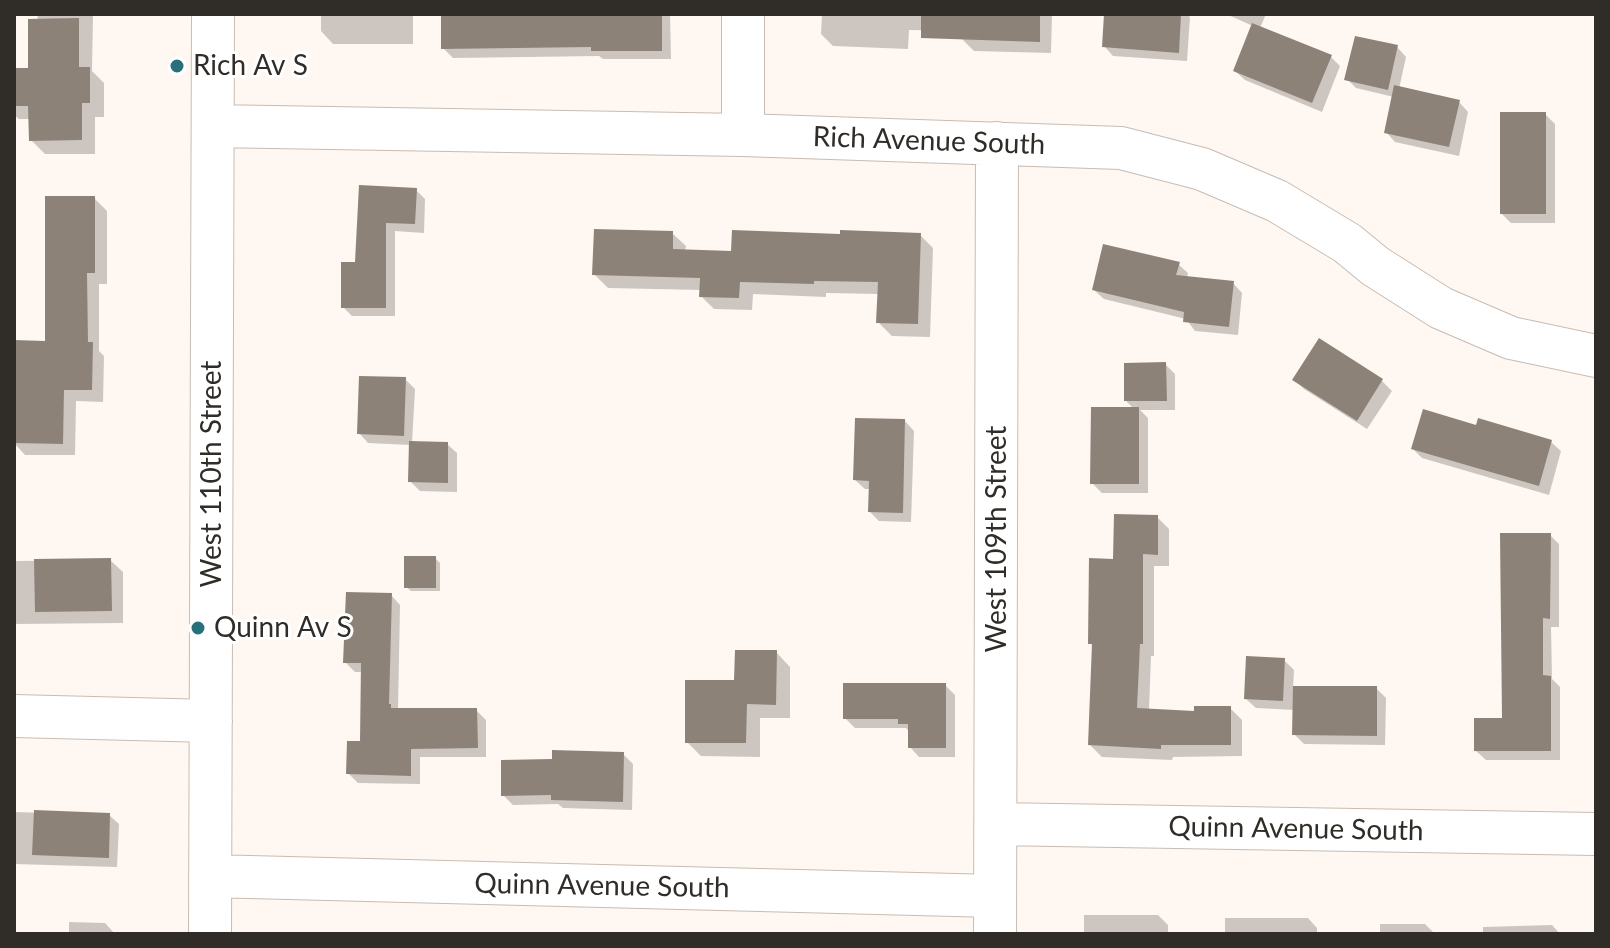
<!DOCTYPE html>
<html>
<head>
<meta charset="utf-8">
<style>
	body { margin:0 }
	#map { position:relative; width:1610px; height:948px; overflow:hidden; background:#fff7f1; font-family:Lato,sans-serif }
	canvas { display:block }
	.frame { position:absolute; inset:0; border:16px solid #302c28; pointer-events:none }
</style>
</head>
<body>
<div id="map">
<canvas width="1610" height="948"></canvas>
<div class="frame"></div>
</div>
<script>
const ctx = document.querySelector('canvas').getContext('2d');
ctx.lineJoin = 'round';
function fill(path, color) { ctx.fillStyle = color; ctx.fill(path, 'evenodd'); }
const shape = rows => new Path2D(rows.map(r => 'M' + r).join(''));
function stroke(path, color, width, dash) { ctx.strokeStyle = color; ctx.lineWidth = width; ctx.lineCap = dash ? 'butt' : 'round'; ctx.setLineDash(dash || []); ctx.stroke(path); }
function write(font, color, halo, rows, align = 'center') {
  ctx.font = font + ' Lato,sans-serif'; ctx.lineWidth = 6; ctx.setLineDash([]); ctx.textBaseline = 'middle'; ctx.strokeStyle = halo; ctx.fillStyle = color; for (const [text, x, y, turn = 0] of rows) {
    ctx.save(); ctx.translate(x, y); ctx.rotate((+turn || 0) * Math.PI / 180); ctx.textAlign = isNaN(turn) ? turn : align; if (halo) ctx.strokeText(text, 0, 0); ctx.fillText(text, 0, 0); ctx.restore();
  }
}
const shadow = shape([
	[38,14,93,14,92,71,104,83,104,117,95,117,95,154,45,154,31,140,31,119,19,119,14,115,14,70,30,70],
	[321,14,413,14,413,44,333,44,321,31],
	[443,14,670,14,671,59,603,59,599,56,453,58,443,48],
	[822,14,1052,14,1051,53,974,51,962,39,963,31,909,30,908,49,833,46,821,34],
	[1106,14,1187,14,1190,17,1187,61,1113,56,1104,46],
	[1226,14,1266,14,1260,28,1330,56,1340,66,1322,112,1245,80,1235,71,1253,26],
	[1397,47,1406,57,1399,89,1459,102,1468,112,1459,156,1395,142,1386,132,1394,97,1356,88,1347,79],
	[1545,114,1555,124,1555,223,1511,223,1502,214],
	[361,187,416,190,425,199,424,233,395,231,395,316,352,316,343,307,357,264],
	[94,198,107,211,107,284,99,284,99,351,104,356,103,402,76,401,75,455,25,455,14,443,14,378,47,343],
	[672,233,686,246,685,251,733,253,842,236,920,235,933,248,930,337,892,336,878,322,879,294,826,293,826,297,753,294,752,310,714,309,701,296,701,290,608,288,594,274],
	[1178,264,1188,273,1187,278,1233,283,1242,293,1238,335,1195,331,1186,319,1104,299,1094,290],
	[1319,341,1382,381,1392,391,1367,429,1304,389,1294,379],
	[1165,364,1175,374,1175,410,1140,410,1148,418,1148,493,1102,493,1092,483,1134,409,1126,401],
	[405,379,415,389,412,443,447,444,457,453,457,492,420,491,410,481,411,445,368,443,359,433],
	[905,421,914,431,911,522,879,521,870,512,871,489,865,489,855,480],
	[1477,428,1551,442,1561,451,1549,495,1422,458,1413,449],
	[1157,517,1169,529,1169,566,1154,566,1154,656,1151,656,1149,710,1196,713,1230,708,1242,720,1242,756,1173,757,1172,760,1102,757,1090,745,1094,647,1090,643,1115,561],
	[1550,535,1559,544,1559,627,1551,627,1552,679,1560,687,1560,760,1486,760,1476,751,1504,720],
	[435,558,440,563,440,591,411,591,406,587],
	[110,560,123,572,123,623,14,624,14,561],
	[391,595,400,605,398,710,476,710,486,720,486,757,420,757,420,784,358,783,348,773,362,743,363,672,355,672,345,662],
	[776,652,790,667,790,718,760,718,760,757,701,756,687,742,736,682],
	[1284,660,1294,670,1293,688,1376,688,1386,698,1385,745,1304,744,1294,734,1295,710,1256,708,1246,699],
	[945,685,955,695,955,757,919,757,910,747,910,732,906,728,855,728,845,718],
	[623,754,633,764,632,810,563,808,558,804,513,805,503,795,554,761],
	[14,812,109,815,119,824,117,867,14,864],
	[1084,915,1158,915,1168,925,1168,934,1084,934],
	[1225,918,1308,918,1317,928,1317,934,1225,934],
	[69,922,105,923,115,934,69,934],
	[1380,924,1425,924,1435,934,1380,934],
	[1552,925,1560,934,1483,934,1483,927]
]);
const building = shape([
	[441,14,662,14,662,51,591,51,591,47,441,49],
	[921,14,1040,14,1040,42,921,38],
	[1104,14,1181,14,1179,53,1102,47],
	[79,18,79,67,90,67,90,103,82,103,82,140,29,141,28,106,14,106,14,68,28,68,28,19],
	[1252,23,1332,55,1312,103,1233,71],
	[1355,36,1398,45,1388,90,1344,80],
	[1394,85,1460,100,1449,147,1384,133],
	[1500,112,1546,112,1546,214,1500,214],
	[359,185,417,188,415,224,386,223,386,308,341,308,341,262,355,262],
	[45,196,95,196,95,273,87,273,88,342,93,342,92,390,64,390,63,444,14,443,14,340,45,341],
	[594,229,673,231,673,249,731,251,732,230,840,234,840,230,921,233,918,324,876,323,878,282,814,281,814,284,740,282,739,298,699,297,700,278,592,275],
	[1103,244,1180,262,1176,275,1234,281,1229,327,1183,322,1184,312,1092,290],
	[1319,338,1383,379,1357,421,1292,380],
	[1166,362,1167,401,1124,401,1124,363],
	[359,376,406,377,404,436,357,434],
	[1091,407,1139,407,1139,484,1090,484],
	[1423,409,1476,425,1478,418,1552,440,1539,486,1411,449],
	[855,418,905,419,903,513,868,512,869,481,853,480],
	[409,441,448,442,448,483,408,482],
	[1114,514,1158,515,1158,555,1143,554,1143,644,1140,644,1137,708,1194,711,1194,706,1231,706,1231,745,1161,745,1161,749,1088,745,1092,644,1088,644,1089,558,1113,559],
	[1500,533,1551,533,1550,619,1543,618,1543,675,1551,676,1551,751,1474,751,1474,718,1502,718],
	[404,556,436,556,436,588,404,588],
	[111,558,112,611,35,612,34,559],
	[346,592,392,593,389,704,391,704,391,708,477,708,478,748,411,749,411,776,346,774,347,741,360,741,361,663,343,663],
	[735,650,777,650,776,705,747,704,746,743,685,743,685,680,734,680],
	[1246,656,1285,658,1283,701,1244,699],
	[843,683,946,683,946,748,908,748,908,724,898,724,898,719,843,719],
	[1293,686,1377,686,1377,736,1292,735],
	[552,750,624,752,623,802,551,800,551,795,501,796,501,760,552,759],
	[34,810,110,813,109,858,32,855]
]);
const minor = shape([
	[213,126,743,135,1121,148,1202,169,1277,201,1347,243,1375,266,1441,308,1511,338,1596,356],
	[743,135,743,14],
	[14,716,211,721],
	[996,824,1596,834],
	[210,876,995,896],
	[210,934,213,14],
	[995,934,997,143]
]);
const markers = [
	[177,66,8,"#29707d"],
	[198,628,8,"#29707d"]
];
const poiNames = [
	["Rich Av S",193,66],
	["Quinn Av S",214,628]
];
const streetNames = [
	["Rich Avenue South",929,141,2],
	["West 110th Street",212,474,-90],
	["West 109th Street",997,539,-90],
	["Quinn Avenue South",1296,829,1],
	["Quinn Avenue South",602,886,1]
];
fill(shadow, '#0003');
fill(building, '#8d8278');
stroke(minor, '#c8bcb2', 44);
stroke(minor, '#fff', 42);
for (const [x, y, r, color] of markers) { const dot = new Path2D(); dot.arc(x, y, r, 0, 2 * Math.PI); ctx.fillStyle = color; ctx.fill(dot); stroke(dot, '#fff', 3); }
write('28px', '#302c28', '#fff', poiNames, 'left');
write('28px', '#302c28', '#fff', streetNames);
</script>
</body>
</html>
